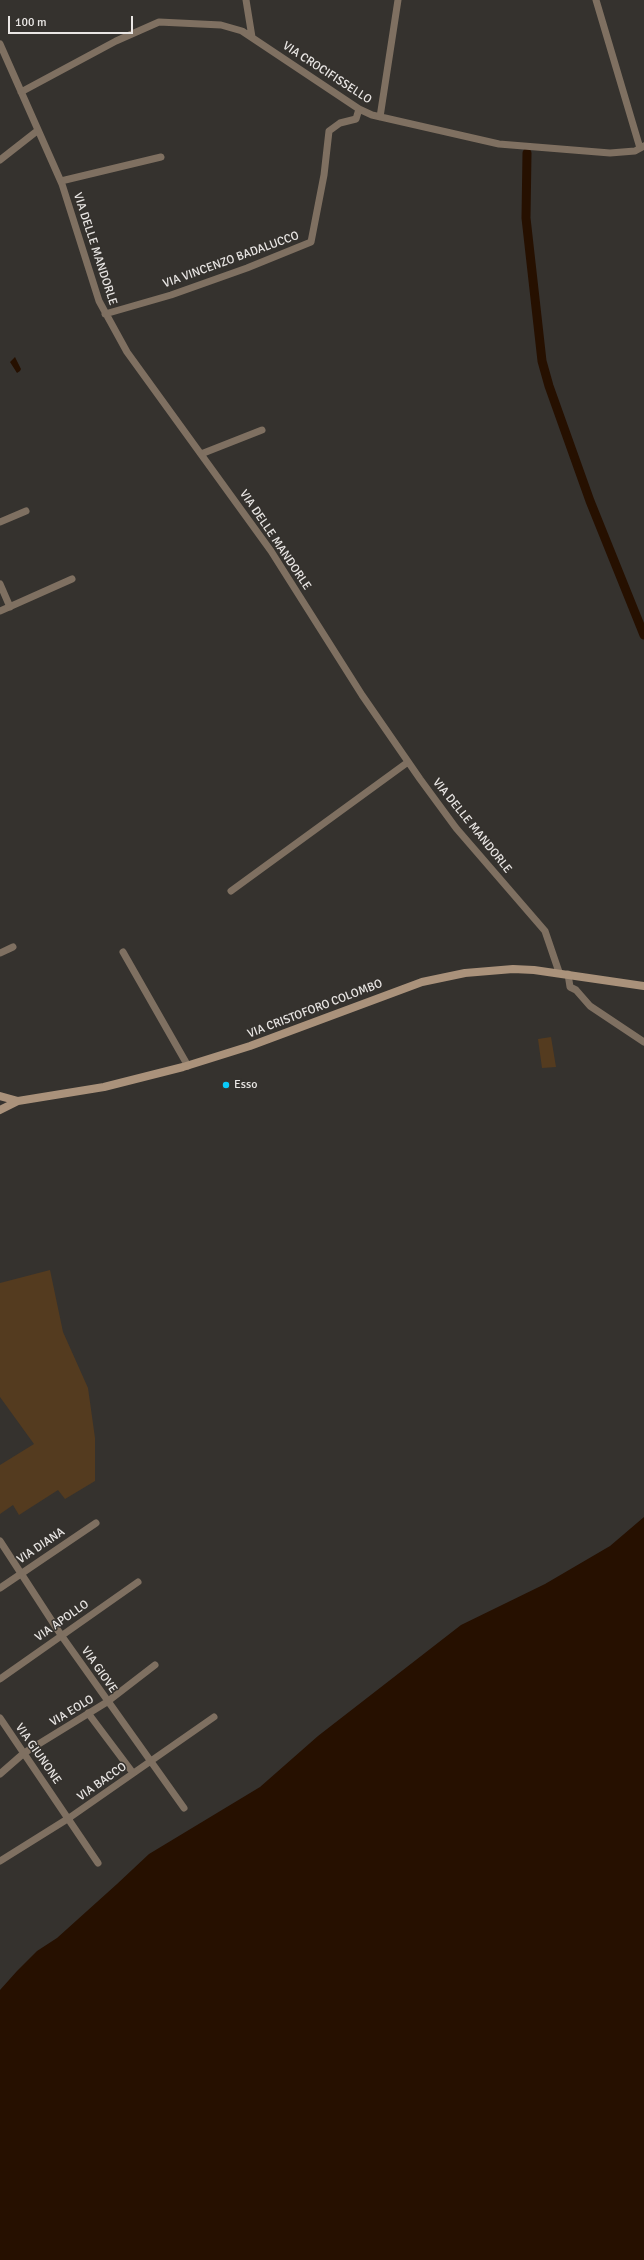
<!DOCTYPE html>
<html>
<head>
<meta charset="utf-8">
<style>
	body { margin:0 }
	#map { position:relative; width:644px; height:2260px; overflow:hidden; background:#35322e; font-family:Signika,sans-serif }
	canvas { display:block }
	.scale { position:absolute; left:8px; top:16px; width:125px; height:18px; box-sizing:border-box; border:2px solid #e9e6e4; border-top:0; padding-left:5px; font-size:12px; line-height:14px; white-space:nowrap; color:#e9e6e4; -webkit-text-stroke:3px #35322e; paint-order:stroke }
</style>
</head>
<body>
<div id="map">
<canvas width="644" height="2260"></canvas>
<div class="scale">100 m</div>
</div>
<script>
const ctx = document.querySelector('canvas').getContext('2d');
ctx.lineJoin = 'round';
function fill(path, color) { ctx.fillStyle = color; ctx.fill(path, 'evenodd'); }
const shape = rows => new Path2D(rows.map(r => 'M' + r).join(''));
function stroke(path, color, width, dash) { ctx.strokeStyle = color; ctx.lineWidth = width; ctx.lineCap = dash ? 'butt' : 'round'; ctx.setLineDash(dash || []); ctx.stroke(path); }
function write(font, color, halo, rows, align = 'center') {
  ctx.font = font + ' Signika,sans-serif'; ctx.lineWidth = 3; ctx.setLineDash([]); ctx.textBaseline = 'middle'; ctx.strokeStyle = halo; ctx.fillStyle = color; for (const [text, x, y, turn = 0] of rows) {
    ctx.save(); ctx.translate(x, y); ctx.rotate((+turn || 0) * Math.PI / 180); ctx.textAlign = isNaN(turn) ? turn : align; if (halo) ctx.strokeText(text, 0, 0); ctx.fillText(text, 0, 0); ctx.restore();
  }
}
const green = shape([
	[551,1037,556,1067,542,1068,538,1039],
	[50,1270,63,1332,88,1388,95,1438,95,1481,65,1499,58,1490,19,1515,13,1505,0,1514,0,1465,34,1444,0,1397,0,1283]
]);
const water = shape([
	[15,357,21,369,20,371,17,373,10,362],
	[644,1517,644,2260,0,2260,0,1990,17,1971,37,1951,57,1938,117,1884,149,1854,260,1787,318,1736,461,1625,545,1584,610,1546]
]);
const canal = shape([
	[527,153,526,218,542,361,549,386,590,501,644,635]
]);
const street = shape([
	[246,0,252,37],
	[596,0,640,148],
	[0,44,62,184,99,301,127,352,271,551,362,695,420,779,456,828,545,931,559,972],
	[21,92,116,41,159,22,221,25,242,31,359,109,372,115,499,144,610,153,635,151,644,146],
	[380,117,398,0],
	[0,160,37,131],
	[61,181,161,157],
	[105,314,171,295,247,268,311,242,324,175,329,131,340,123,356,119,359,109],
	[201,454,262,430],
	[0,522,26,511],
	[0,584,10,607],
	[0,611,72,579],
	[231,891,408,762],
	[123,952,188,1066],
	[0,953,13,947],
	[568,974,570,987,576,990,590,1006,644,1042],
	[0,1541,61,1635,184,1808],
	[0,1588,96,1523],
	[0,1679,138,1582],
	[88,1713,133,1773],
	[0,1718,98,1863],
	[0,1774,24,1753,107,1702,155,1665],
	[0,1861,69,1818,214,1717]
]);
const secondary = shape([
	[0,1096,18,1101],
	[0,1110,18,1101,104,1087,183,1067,250,1046,422,982,465,973,513,969,534,970,644,986]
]);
const markers = [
	[226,1085,4,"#09cafa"]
];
const streetNames = [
	["VIA CROCIFISSELLO",327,73,33],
	["VIA DELLE MANDORLE",95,249,72],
	["VIA VINCENZO BADALUCCO",231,260,-20],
	["VIA DELLE MANDORLE",275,540,56],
	["VIA DELLE MANDORLE",472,826,51],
	["VIA CRISTOFORO COLOMBO",315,1009,-21],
	["VIA DIANA",41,1546,-34],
	["VIA APOLLO",62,1621,-35],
	["VIA GIOVE",99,1670,55],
	["VIA EOLO",72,1711,-31],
	["VIA GIUNONE",38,1754,55],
	["VIA BACCO",102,1782,-35]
];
const poiNames = [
	["Esso",234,1085]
];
fill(green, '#543b1f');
fill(water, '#261000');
stroke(canal, '#261000', 9);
stroke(street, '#7f7061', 7);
stroke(secondary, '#aa927b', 8);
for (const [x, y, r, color] of markers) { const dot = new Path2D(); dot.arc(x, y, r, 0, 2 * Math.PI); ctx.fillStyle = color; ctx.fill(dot); stroke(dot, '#35322e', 1.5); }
write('12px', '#e9e6e4', '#35322e', streetNames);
write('12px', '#e9e6e4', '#35322e', poiNames, 'left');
</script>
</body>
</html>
